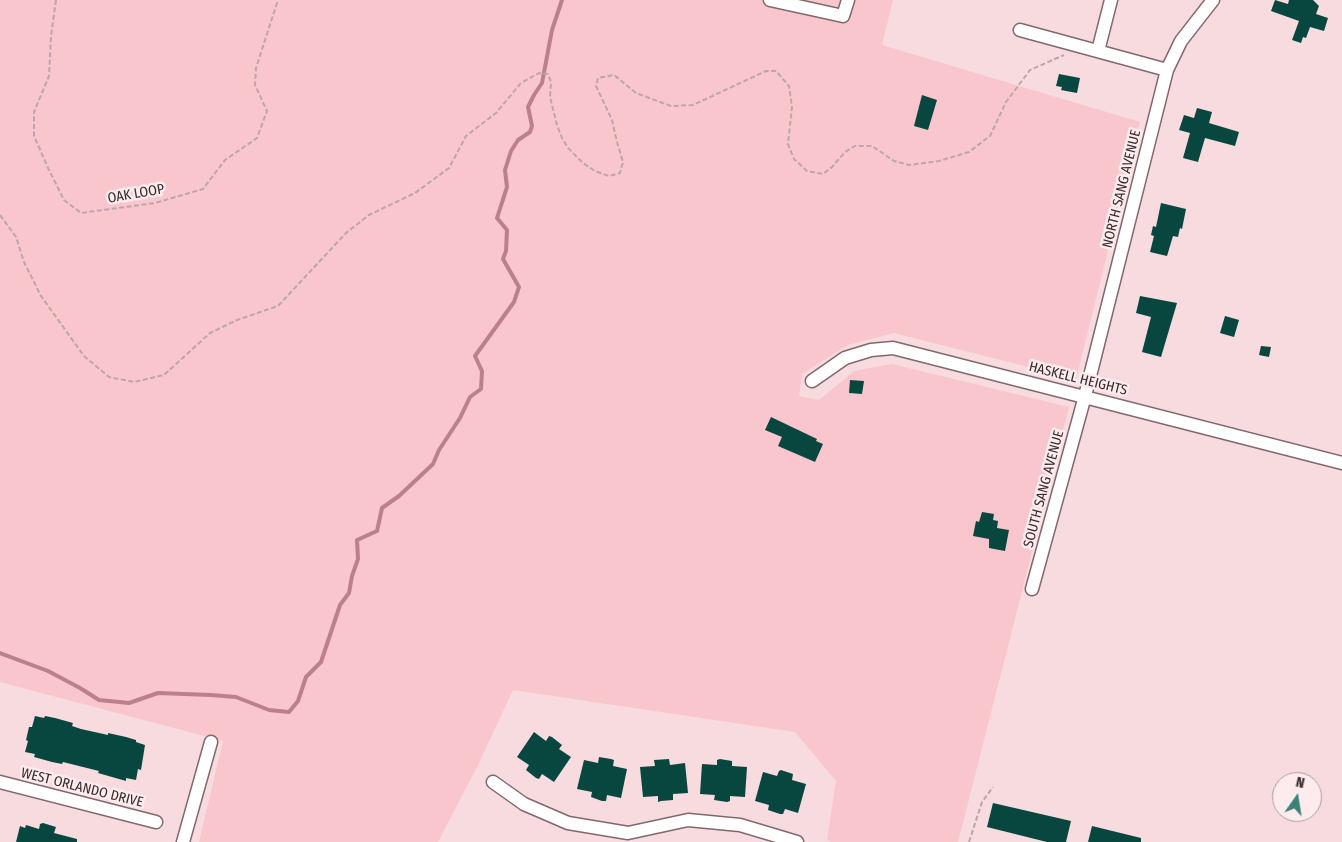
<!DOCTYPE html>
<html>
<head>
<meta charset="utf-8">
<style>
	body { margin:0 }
	#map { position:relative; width:1342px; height:842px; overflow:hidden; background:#f8dbdf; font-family:"Fira Sans Condensed",sans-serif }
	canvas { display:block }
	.north { position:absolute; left:1272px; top:772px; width:50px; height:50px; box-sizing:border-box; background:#fdebee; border:1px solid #ad9da0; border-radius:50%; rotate:13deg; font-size:14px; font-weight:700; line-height:20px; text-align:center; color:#34292b }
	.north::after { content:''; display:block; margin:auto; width:18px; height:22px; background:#3d8277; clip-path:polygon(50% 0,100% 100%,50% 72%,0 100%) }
</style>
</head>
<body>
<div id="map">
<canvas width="1342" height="842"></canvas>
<div class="north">N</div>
</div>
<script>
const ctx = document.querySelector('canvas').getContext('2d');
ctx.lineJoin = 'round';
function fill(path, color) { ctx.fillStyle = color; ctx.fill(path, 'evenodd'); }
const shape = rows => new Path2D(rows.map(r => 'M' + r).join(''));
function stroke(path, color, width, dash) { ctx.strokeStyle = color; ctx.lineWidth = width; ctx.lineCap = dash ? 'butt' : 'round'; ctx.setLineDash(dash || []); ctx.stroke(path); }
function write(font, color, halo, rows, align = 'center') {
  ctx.font = font + ' "Fira Sans Condensed",sans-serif'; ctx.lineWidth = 5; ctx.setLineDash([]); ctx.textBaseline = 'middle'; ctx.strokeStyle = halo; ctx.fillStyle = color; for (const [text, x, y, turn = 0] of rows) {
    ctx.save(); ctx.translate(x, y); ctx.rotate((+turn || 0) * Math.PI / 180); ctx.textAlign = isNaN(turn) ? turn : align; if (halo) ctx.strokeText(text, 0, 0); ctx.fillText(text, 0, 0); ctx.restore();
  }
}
const green = shape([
	[0,0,893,0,882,45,1140,122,1076,379,894,333,848,345,802,374,799,396,819,400,854,371,892,364,1069,407,958,842,833,842,827,840,836,781,795,732,513,690,478,765,438,842,199,842,223,741,0,682]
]);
const stream = shape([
	[0,653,48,671,80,688,99,700,129,703,158,693,211,695,236,697,269,710,289,712,298,701,306,677,321,662,340,605,349,593,352,576,358,559,357,540,377,531,382,508,399,496,433,464,439,450,460,418,470,397,481,389,482,371,475,356,514,302,519,287,503,259,506,251,507,230,497,218,507,187,505,170,511,151,518,140,530,132,532,126,528,107,534,95,542,83,552,30,562,0]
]);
const building = shape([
	[1275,0,1288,4,1289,0,1313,0,1319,6,1316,14,1328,18,1324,31,1310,27,1306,38,1303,37,1301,43,1292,40,1299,21,1271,11],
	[1059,74,1080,78,1077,93,1061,90,1062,87,1056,86],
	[922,95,937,100,928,130,914,126],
	[1197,108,1212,112,1209,123,1239,132,1235,146,1205,138,1198,162,1183,158,1190,133,1179,130,1184,115,1194,118],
	[1161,203,1186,209,1182,229,1180,228,1178,237,1173,236,1167,256,1150,252,1154,236,1151,235,1153,226,1156,227],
	[1140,296,1177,303,1161,357,1142,352,1151,317,1136,313],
	[1225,316,1239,320,1234,337,1220,333],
	[1261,346,1271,347,1269,357,1259,355],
	[850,380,864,381,862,394,849,393],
	[771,417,817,439,816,441,823,444,815,462,778,446,782,437,765,430],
	[982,512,994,514,993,520,998,521,997,528,1009,530,1005,551,989,548,989,539,973,536,976,521,979,522],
	[35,716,44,718,45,716,55,718,73,723,72,726,81,729,108,735,108,733,126,737,136,740,136,742,145,745,141,770,138,769,136,780,126,778,126,781,98,773,99,771,63,762,62,764,52,762,34,757,35,754,25,752,28,741,26,740,29,727,32,727],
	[534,732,546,741,549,736,552,737,562,745,559,749,571,757,554,782,542,774,539,779,536,778,526,770,529,765,517,757],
	[599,757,611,759,614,760,613,766,627,769,621,798,607,795,606,801,602,801,591,797,592,792,577,789,584,760,598,763],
	[669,759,670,765,685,763,688,793,673,794,673,800,661,801,658,802,658,796,643,797,640,767,655,766,654,760],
	[720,759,732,761,732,766,747,767,745,797,730,796,730,801,727,802,714,800,715,795,700,794,702,764,717,765,717,760],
	[781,770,793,774,792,780,806,784,798,813,785,809,783,814,780,814,768,810,769,805,755,801,763,772,777,776,779,771],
	[993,803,1071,821,1066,842,1047,842,987,827],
	[43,823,56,827,54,833,77,839,77,842,16,842,20,826,25,828,26,825,39,829,40,824],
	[1092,826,1141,838,1141,842,1088,842]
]);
const path = shape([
	[56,0,51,36,49,76,34,112,34,136,49,170,64,200,81,213,155,203,203,189,225,160,257,138,267,111,255,85,256,68,278,0],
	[0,215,16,237,24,262,41,296,84,356,109,377,134,382,164,375,210,333,237,320,278,306,346,233,369,215,415,193,449,168,466,136,496,113,521,83,539,73,548,74,551,82,550,97,557,125,562,138,568,148,583,163,595,171,609,176,620,173,623,162,617,142,612,120,596,86,598,78,614,75,636,93,671,106,693,105,766,71,776,71,789,86,792,107,788,144,794,159,807,171,823,174,832,167,845,152,855,146,872,146,894,161,909,165,939,161,969,152,990,136,1006,102,1030,70,1064,55],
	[969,842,982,802,993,787]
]);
const minor = shape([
	[770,0,843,16,848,0],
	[1020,30,1167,70],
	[1098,51,1111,0],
	[812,381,845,358,871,350,893,348,1342,463],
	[1032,589,1085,396,1167,70,1181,41,1213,0],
	[0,782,156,822],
	[493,782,524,804,568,823,628,833,688,820,740,825,797,842],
	[183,842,211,742]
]);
const streetNames = [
	["NORTH SANG AVENUE",1122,189,-76],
	["OAK LOOP",136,194,-10],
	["HASKELL HEIGHTS",1078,379,14],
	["SOUTH SANG AVENUE",1044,489,-75],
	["WEST ORLANDO DRIVE",82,788,14]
];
fill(green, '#f9c6ce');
stroke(stream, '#bc808b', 4);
fill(building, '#08473f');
stroke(minor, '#81686c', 15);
stroke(path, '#bda5a9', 2, [5, 2.5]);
stroke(minor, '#fff', 12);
write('14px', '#34292b', '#fdebee', streetNames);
</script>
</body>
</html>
